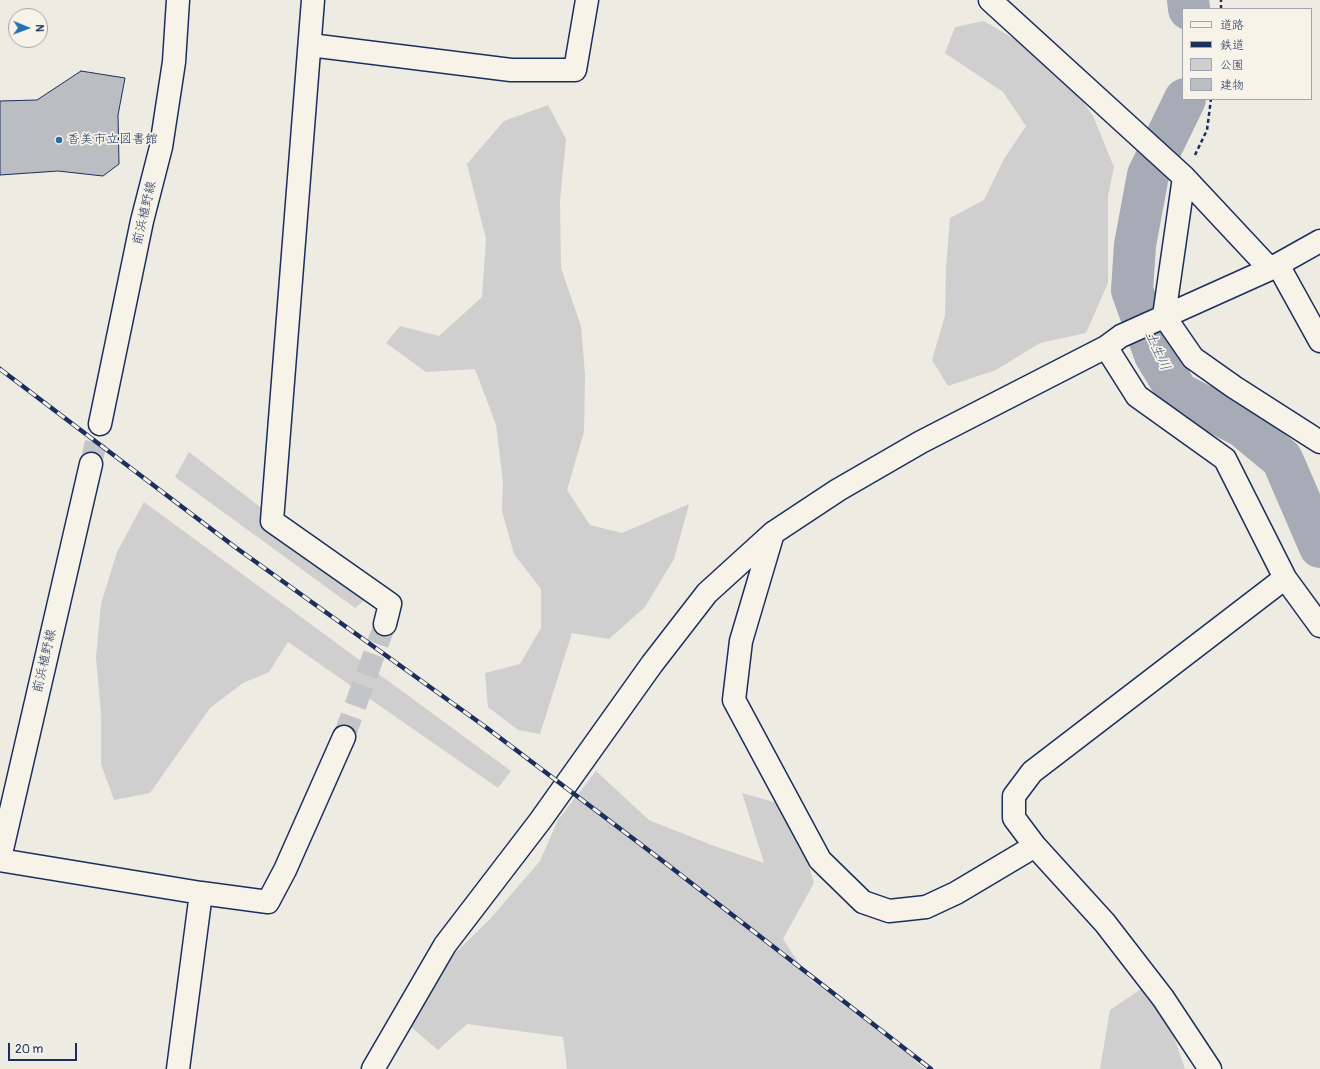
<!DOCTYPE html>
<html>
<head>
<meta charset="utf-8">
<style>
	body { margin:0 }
	#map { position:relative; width:1320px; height:1069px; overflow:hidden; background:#eeebe2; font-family:Pangolin,"Klee One",sans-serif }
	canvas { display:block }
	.legend { position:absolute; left:1182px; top:8px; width:130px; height:92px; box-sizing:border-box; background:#f7f3e8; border:1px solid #9fa5b1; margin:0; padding:5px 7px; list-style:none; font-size:12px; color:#1b2f5e }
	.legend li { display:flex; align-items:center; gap:8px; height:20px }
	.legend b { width:20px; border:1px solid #9fa5b1 }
	.north { position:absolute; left:8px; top:8px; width:40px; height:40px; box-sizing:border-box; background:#f7f3e8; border:1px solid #9fa5b1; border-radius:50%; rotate:91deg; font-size:11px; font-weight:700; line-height:16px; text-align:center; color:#1b2f5e }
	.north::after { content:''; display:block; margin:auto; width:14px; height:18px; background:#1f6fb2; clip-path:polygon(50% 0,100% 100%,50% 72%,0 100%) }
	.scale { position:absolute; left:8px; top:1043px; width:69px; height:18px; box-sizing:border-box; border:2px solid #1b2f5e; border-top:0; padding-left:5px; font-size:12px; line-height:14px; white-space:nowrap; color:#1b2f5e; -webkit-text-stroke:3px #f7f3e8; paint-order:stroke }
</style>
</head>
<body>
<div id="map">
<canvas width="1320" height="1069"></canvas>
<ul class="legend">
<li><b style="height:5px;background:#f7f3e8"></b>道路</li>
<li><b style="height:5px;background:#1b2f5e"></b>鉄道</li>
<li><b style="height:11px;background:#cfcfcf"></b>公園</li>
<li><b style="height:11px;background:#babdc2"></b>建物</li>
</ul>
<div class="north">N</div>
<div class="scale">20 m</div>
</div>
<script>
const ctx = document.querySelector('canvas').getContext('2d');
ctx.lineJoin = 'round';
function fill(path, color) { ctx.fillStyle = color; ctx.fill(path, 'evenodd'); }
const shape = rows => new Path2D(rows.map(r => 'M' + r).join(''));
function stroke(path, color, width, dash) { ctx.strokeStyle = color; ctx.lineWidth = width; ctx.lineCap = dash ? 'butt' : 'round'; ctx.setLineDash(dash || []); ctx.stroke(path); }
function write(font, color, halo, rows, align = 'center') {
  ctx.font = font + ' Pangolin,"Klee One",sans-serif'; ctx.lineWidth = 3.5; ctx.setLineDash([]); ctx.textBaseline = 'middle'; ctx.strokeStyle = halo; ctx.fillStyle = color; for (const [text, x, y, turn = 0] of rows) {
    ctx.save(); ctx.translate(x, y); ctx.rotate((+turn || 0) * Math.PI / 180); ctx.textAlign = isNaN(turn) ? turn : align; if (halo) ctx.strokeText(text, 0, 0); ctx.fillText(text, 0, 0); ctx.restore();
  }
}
const green = shape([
	[984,21,1021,43,1065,75,1093,116,1114,167,1108,196,1108,283,1086,333,1040,343,996,370,948,386,932,360,945,316,946,267,950,218,984,200,1004,159,1026,126,1003,92,945,53,955,27],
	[548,105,566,139,560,200,561,268,581,326,585,375,584,432,567,490,590,525,622,533,689,504,674,559,645,607,609,639,572,633,540,734,518,730,488,707,485,673,520,664,541,628,541,589,514,554,502,511,503,482,496,425,475,369,426,372,386,343,400,326,439,336,482,297,486,239,467,164,504,121],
	[189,452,321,554,371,595,355,608,175,477],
	[144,502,511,771,498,788,288,642,269,672,243,683,210,708,150,793,114,800,101,764,101,715,96,657,101,604,117,552],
	[596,771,649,820,717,847,764,863,742,793,791,807,814,883,783,939,810,980,865,1014,922,1067,927,1069,567,1069,563,1037,467,1024,438,1050,404,1021,442,966,490,919,540,861,558,820],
	[1154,980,1185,1069,1100,1069,1110,1010]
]);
const river = shape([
	[1188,0,1189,9],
	[1185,99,1148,175,1135,245,1132,290,1155,355,1178,393,1242,426,1282,459,1320,547]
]);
const building = shape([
	[81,71,125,78,118,115,119,164,103,176,58,171,0,175,0,101,37,100,81,71]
]);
const streetTunnel = shape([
	[344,737,385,624]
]);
const primaryTunnel = shape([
	[91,464,100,424]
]);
const path = shape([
	[1221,9,1221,0],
	[1195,155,1207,130,1211,99]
]);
const street = shape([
	[313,0,272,521,390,604,385,624],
	[990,0,1184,177,1270,269],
	[310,45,511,70,575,70,587,0],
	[1184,177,1164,316,1193,358,1234,387,1320,442],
	[1278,265,1320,341],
	[1106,347,1137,396,1225,459,1285,578,1320,626],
	[773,533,741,641,734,700,820,860,863,902,889,911,926,907,956,893,1035,846],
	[0,860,201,893,268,902,285,870,344,737],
	[178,1069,201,893],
	[373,1069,445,945,540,821,652,664,707,593,773,533,838,490,921,442,1106,347,1121,336,1270,269,1320,241],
	[1210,1069,1163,998,1105,923,1035,846,1014,818,1014,796,1032,772,1285,578]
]);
const primary = shape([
	[100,424,142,221,161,147,174,62,178,0],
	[0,858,91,464]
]);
const rail = shape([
	[0,369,235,547,487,728,668,865,931,1069]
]);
const markers = [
	[59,140,4,"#1f6fb2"]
];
const poiNames = [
	["香美市立図書館",67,140]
];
const streetNames = [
	["前浜植野線",145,213,-77],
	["前浜植野線",45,661,-77]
];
const waterNames = [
	["土生川",1157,351,65]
];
fill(green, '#cfcfcf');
stroke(river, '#a6abb5', 42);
fill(building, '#babdc2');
stroke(building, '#1b2f5e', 1);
stroke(streetTunnel, '#c4c5c8', 22, [22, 11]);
stroke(primaryTunnel, '#c4c5c8', 22, [22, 11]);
stroke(street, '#1b2f5e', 25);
stroke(primary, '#1b2f5e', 25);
stroke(path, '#1b2f5e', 2.5, [4, 3]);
stroke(street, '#f7f3e8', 22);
stroke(primary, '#f7f3e8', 22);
stroke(rail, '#1b2f5e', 4.5);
stroke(rail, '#f7f3e8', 3, [9]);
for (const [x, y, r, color] of markers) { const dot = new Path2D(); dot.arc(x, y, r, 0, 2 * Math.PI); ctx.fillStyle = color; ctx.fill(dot); stroke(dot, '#f7f3e8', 1.5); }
write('13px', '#1b2f5e', '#f7f3e8', poiNames, 'left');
write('13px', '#1b2f5e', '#f7f3e8', streetNames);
write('italic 14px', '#455478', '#f7f3e8', waterNames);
</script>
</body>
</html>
